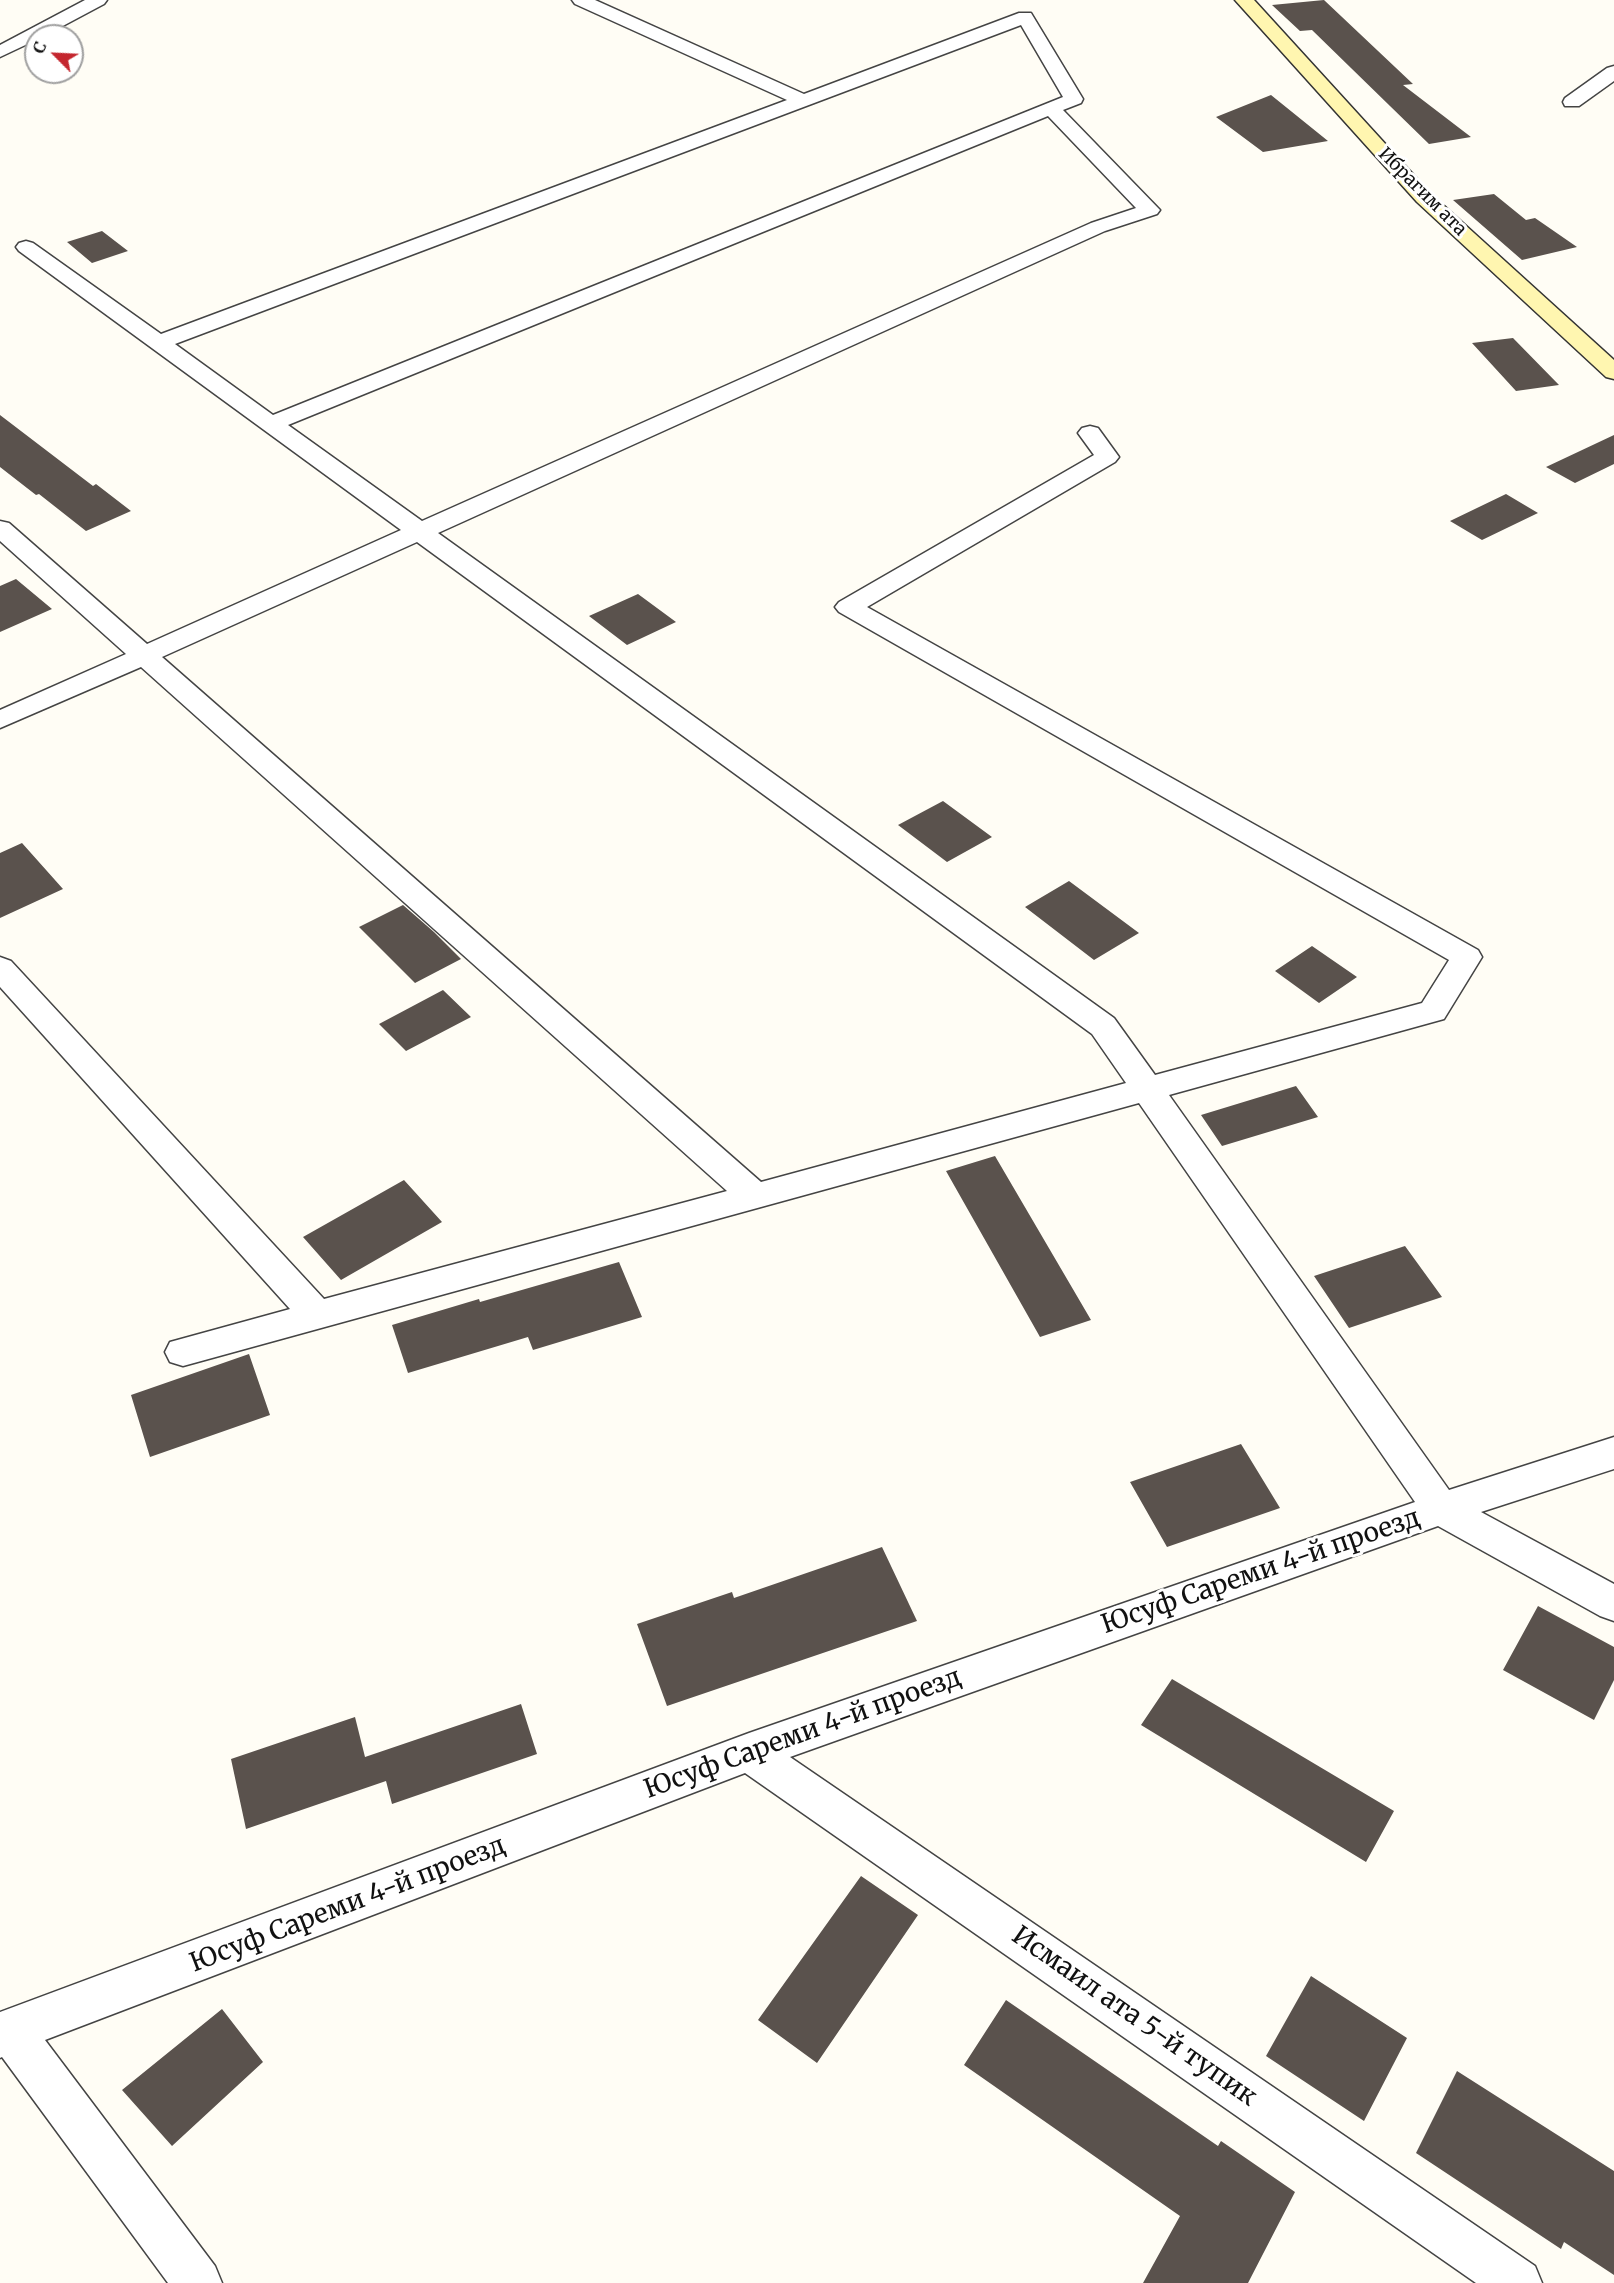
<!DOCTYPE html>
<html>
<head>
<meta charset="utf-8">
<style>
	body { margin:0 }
	#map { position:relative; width:1614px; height:2283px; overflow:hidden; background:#fffdf5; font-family:Merriweather,serif }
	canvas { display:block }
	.north { position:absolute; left:24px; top:24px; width:60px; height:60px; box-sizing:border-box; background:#fff; border:2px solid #a0a0a0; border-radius:50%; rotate:294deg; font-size:16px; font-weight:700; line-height:24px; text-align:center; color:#111 }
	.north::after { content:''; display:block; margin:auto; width:21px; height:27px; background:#c4262e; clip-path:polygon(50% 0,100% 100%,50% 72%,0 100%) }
</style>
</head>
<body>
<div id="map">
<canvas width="1614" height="2283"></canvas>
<div class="north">С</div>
</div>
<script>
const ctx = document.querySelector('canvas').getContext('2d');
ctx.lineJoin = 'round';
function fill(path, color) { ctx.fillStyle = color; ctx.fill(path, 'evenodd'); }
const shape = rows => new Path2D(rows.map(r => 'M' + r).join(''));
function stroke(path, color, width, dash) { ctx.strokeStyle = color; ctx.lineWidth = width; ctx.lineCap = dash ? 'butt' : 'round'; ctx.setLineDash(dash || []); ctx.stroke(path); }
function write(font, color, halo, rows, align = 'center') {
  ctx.font = font + ' Merriweather,serif'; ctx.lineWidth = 6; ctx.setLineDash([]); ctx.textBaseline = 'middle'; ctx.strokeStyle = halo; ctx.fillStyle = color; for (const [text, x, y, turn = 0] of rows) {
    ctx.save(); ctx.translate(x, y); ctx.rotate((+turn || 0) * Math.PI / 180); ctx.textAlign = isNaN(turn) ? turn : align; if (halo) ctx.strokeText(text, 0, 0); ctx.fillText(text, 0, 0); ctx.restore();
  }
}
const building = shape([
	[1324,0,1413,84,1403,85,1471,137,1429,144,1312,30,1300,31,1272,5],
	[1271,95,1328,141,1263,152,1216,117],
	[1494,194,1526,220,1535,218,1577,247,1522,260,1453,200],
	[102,231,128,251,92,263,67,242],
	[1513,338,1559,385,1516,391,1472,343],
	[0,415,93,486,96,484,131,511,86,531,39,494,36,495,0,467],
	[1614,435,1614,464,1575,483,1546,467],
	[1506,494,1538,513,1482,540,1450,521],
	[16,579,52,609,0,632,0,586],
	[638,594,676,622,627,645,589,616],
	[943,801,992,837,947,862,898,825],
	[22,843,63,889,0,918,0,853],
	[1069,881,1139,933,1094,960,1025,907],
	[403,905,434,932,461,959,415,983,359,927],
	[1312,946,1357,977,1319,1003,1275,971],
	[443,990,471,1017,406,1051,379,1024],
	[1296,1086,1318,1117,1222,1146,1201,1115],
	[995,1156,1091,1320,1040,1337,946,1171],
	[404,1180,442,1222,341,1280,303,1237],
	[1405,1246,1442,1297,1349,1328,1314,1276],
	[619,1262,642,1317,533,1350,528,1337,408,1373,392,1325,479,1299,480,1302],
	[249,1354,270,1415,150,1457,131,1395],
	[1241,1444,1280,1508,1167,1547,1130,1482],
	[882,1547,917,1621,667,1706,637,1624,732,1592,734,1598],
	[1538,1606,1614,1647,1614,1680,1594,1720,1503,1670],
	[1172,1679,1394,1811,1366,1862,1141,1725],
	[521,1704,537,1754,392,1804,386,1781,246,1829,231,1759,355,1717,365,1757],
	[861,1876,918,1915,817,2063,758,2020],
	[1311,1976,1407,2038,1364,2121,1266,2056],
	[1006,2000,1218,2146,1221,2141,1295,2192,1248,2283,1143,2283,1180,2216,964,2065],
	[222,2009,263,2062,172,2146,122,2090],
	[1457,2071,1614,2171,1614,2275,1564,2242,1561,2249,1416,2153]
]);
const street = shape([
	[85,0,107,0,104,4,44,36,36,36,36,40,0,57,0,45,85,0],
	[572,0,595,0,804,94,1019,13,1031,13,1083,99,1081,103,1063,110,1160,210,1157,214,1105,231,438,533,1114,1018,1155,1075,1422,1003,1449,960,839,612,835,607,839,602,1094,455,1078,433,1082,428,1090,426,1098,428,1119,457,1115,462,867,607,1478,950,1482,957,1444,1019,1169,1095,1449,1490,1614,1437,1614,1469,1481,1512,1614,1584,1614,1621,1600,1616,1438,1526,790,1757,1535,2266,1542,2283,1476,2283,745,1773,45,2040,215,2266,222,2283,168,2283,2,2057,0,2058,0,2012,749,1733,1415,1502,1139,1103,183,1366,170,1362,165,1352,170,1342,290,1309,0,987,0,957,11,961,324,1299,727,1191,141,667,0,728,0,710,126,654,0,541,0,521,9,523,147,644,401,530,19,251,16,247,19,243,26,241,33,243,161,334,787,100,575,4,572,0],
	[1021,25,1063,97,273,415,175,344,1021,25],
	[1048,116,1136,208,1091,223,422,521,288,425,1048,116],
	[417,542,1092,1034,1126,1083,761,1182,162,657,417,542],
	[1614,66,1614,81,1579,106,1565,106,1563,102,1565,98,1607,68,1614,66]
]);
const secondary = shape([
	[1235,0,1254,0,1431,194,1614,360,1614,379,1606,377,1417,202,1235,0]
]);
const farStreetnames = [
	["Ибрагим ата",1422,192,45]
];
const nearStreetnames = [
	["Юсуф Сареми 4-й проезд",1261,1572,-19],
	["Юсуф Сареми 4-й проезд",803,1734,-20],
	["Юсуф Сареми 4-й проезд",348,1905,-21],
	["Исмаил ата 5-й тупик",1134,2017,35]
];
fill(building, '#5a524d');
stroke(street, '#444', 3);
stroke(secondary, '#333', 3);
fill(street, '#fff');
fill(secondary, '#fff6b0');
write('18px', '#111', '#fff', farStreetnames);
write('26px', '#111', '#fff', nearStreetnames);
</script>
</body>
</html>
